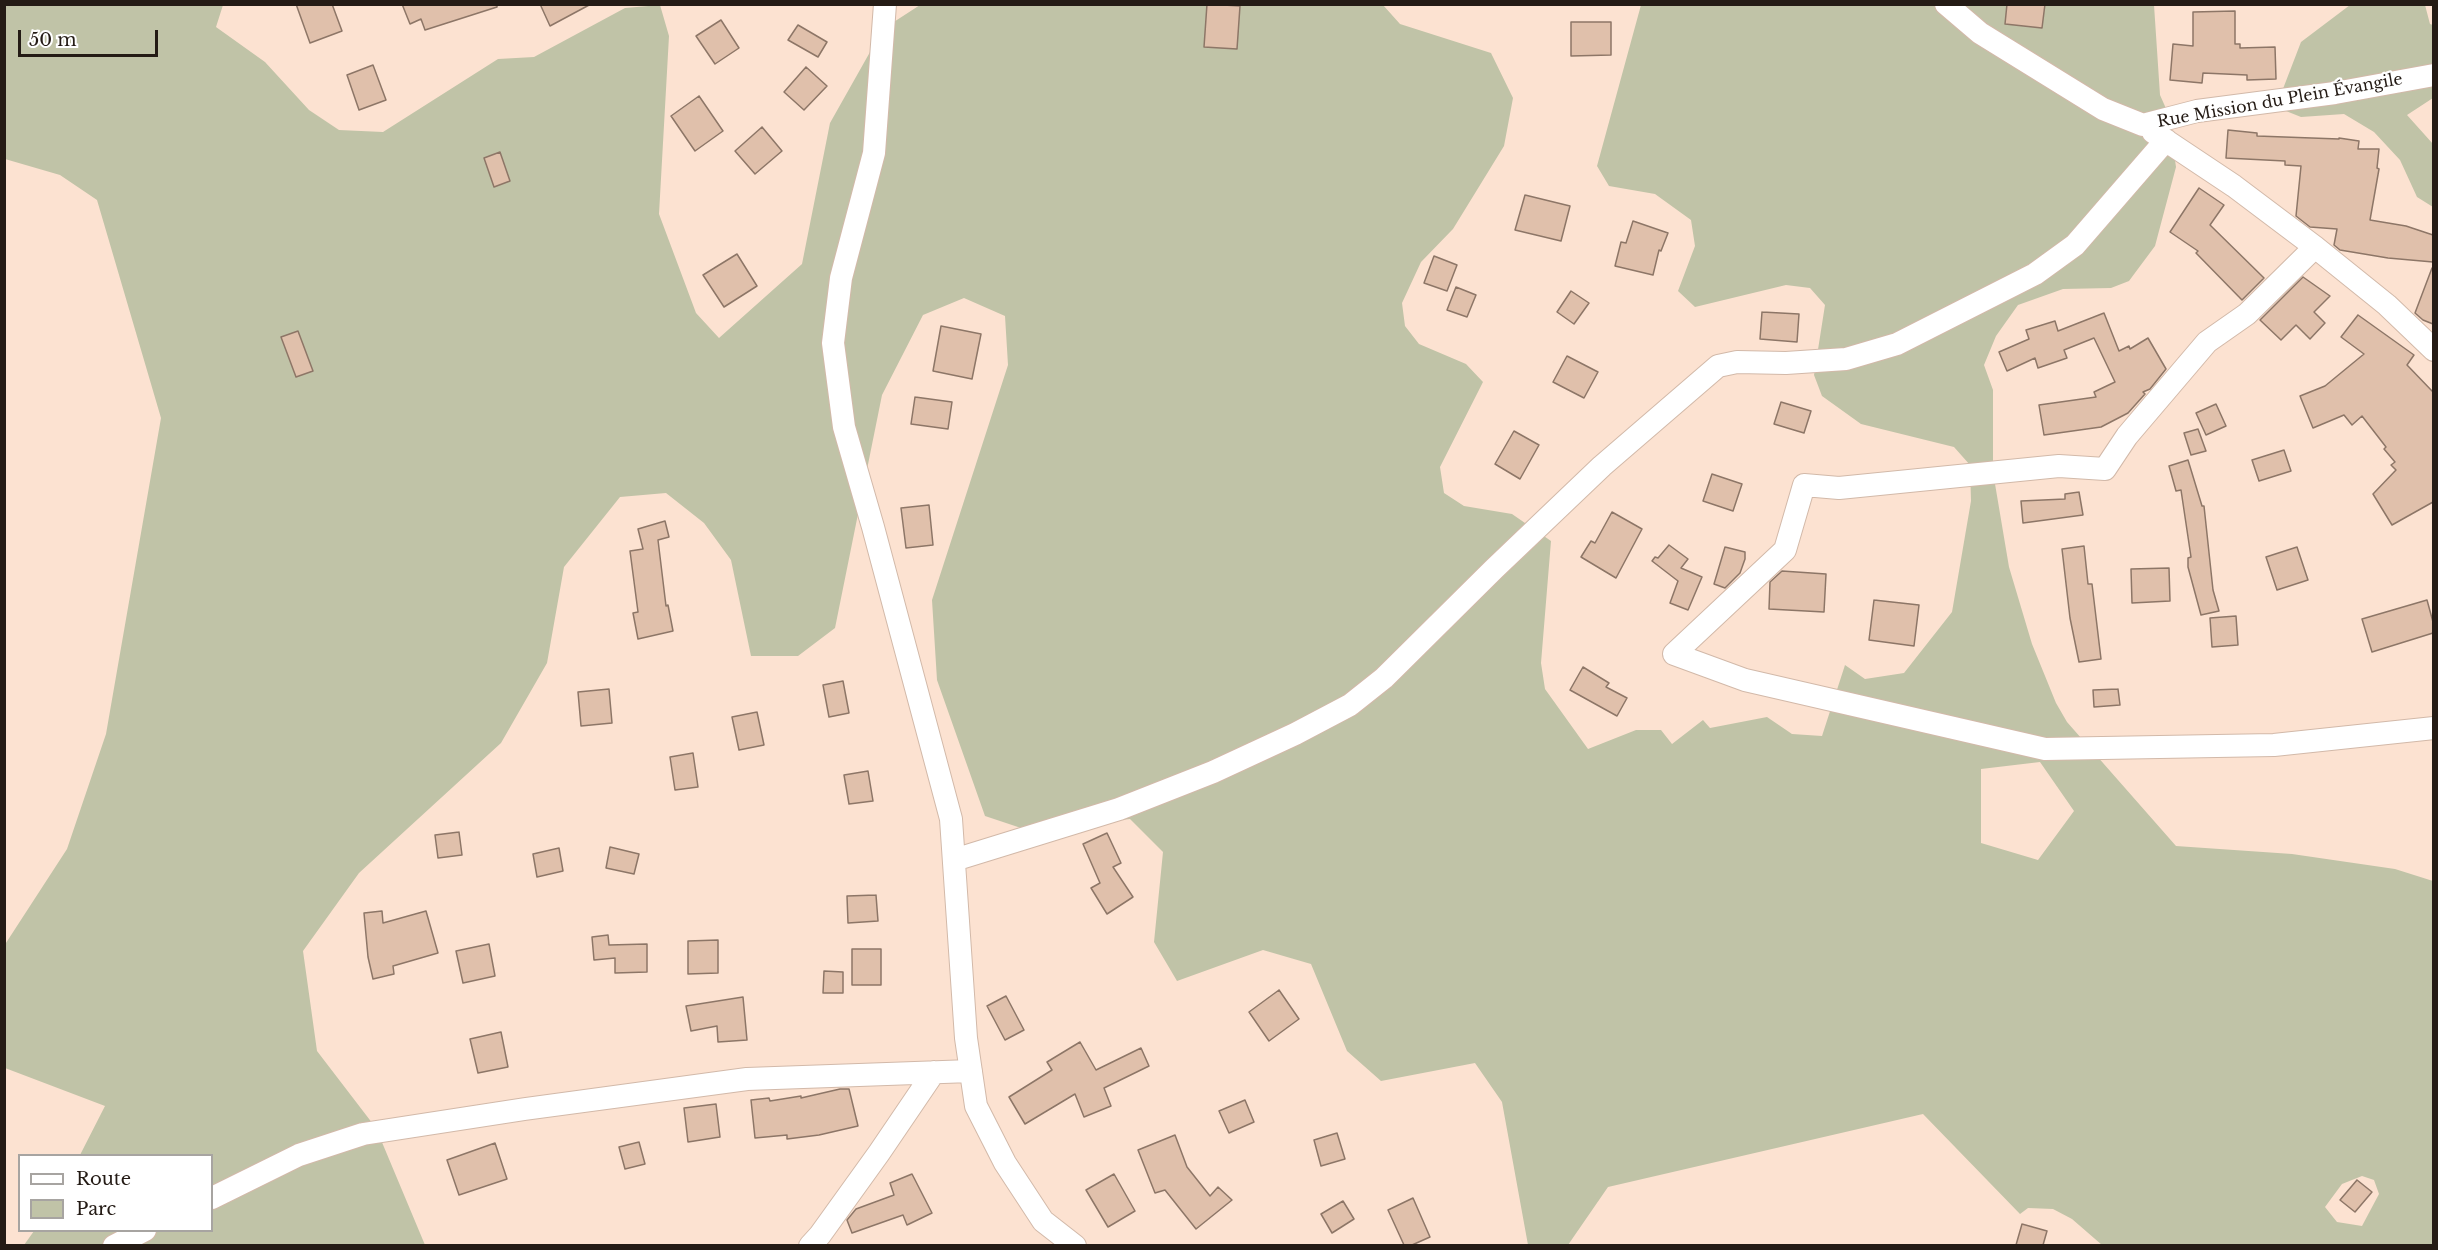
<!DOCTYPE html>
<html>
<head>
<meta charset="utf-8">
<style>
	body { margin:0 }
	#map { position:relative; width:2438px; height:1250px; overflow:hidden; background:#fce2d1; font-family:"Libre Baskerville",serif }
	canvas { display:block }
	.frame { position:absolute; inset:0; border:6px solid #241b15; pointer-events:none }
	.legend { position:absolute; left:18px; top:1154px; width:195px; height:78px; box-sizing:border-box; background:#fff; border:2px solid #a7a4a1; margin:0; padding:8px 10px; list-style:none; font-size:18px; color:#241b15 }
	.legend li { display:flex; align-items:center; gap:12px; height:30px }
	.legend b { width:30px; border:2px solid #a7a4a1 }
	.scale { position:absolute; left:18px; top:30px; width:140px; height:27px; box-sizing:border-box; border:3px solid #241b15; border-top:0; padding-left:8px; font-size:18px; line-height:21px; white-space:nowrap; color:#241b15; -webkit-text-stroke:4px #fff; paint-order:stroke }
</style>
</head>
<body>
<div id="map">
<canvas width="2438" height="1250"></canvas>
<div class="frame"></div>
<ul class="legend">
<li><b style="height:8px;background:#fff"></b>Route</li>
<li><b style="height:16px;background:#c0c3a7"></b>Parc</li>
</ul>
<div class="scale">50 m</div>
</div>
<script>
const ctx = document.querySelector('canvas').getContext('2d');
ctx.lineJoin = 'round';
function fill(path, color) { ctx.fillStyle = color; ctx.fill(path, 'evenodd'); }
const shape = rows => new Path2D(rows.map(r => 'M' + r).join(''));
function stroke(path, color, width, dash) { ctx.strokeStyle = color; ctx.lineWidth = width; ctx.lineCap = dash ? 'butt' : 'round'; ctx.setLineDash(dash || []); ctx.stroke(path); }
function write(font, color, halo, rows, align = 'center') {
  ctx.font = font + ' "Libre Baskerville",serif'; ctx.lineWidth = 4.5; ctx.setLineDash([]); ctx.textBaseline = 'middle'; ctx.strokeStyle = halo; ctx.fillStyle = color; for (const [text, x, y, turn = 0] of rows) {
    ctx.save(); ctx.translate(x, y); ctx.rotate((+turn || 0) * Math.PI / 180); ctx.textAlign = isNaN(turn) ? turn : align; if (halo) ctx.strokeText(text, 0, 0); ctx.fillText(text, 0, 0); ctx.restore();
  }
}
const green = shape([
	[5,5,223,5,216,27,265,62,309,110,339,130,383,132,498,59,534,57,625,8,660,5,669,36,659,214,696,313,719,338,802,264,830,123,883,29,920,5,1383,5,1400,24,1491,53,1513,98,1504,146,1453,229,1421,262,1402,303,1405,326,1419,344,1466,364,1483,382,1440,467,1444,493,1464,506,1512,514,1551,541,1541,663,1545,689,1588,749,1636,730,1661,730,1672,744,1703,720,1710,728,1767,717,1792,734,1822,736,1845,665,1865,679,1904,673,1952,612,1971,501,1970,465,1954,447,1861,424,1822,396,1814,375,1825,305,1810,288,1786,285,1695,307,1678,291,1695,246,1691,220,1655,194,1609,186,1597,166,1641,5,2154,5,2160,95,2168,113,2176,167,2155,246,2129,281,2111,288,2063,289,2018,305,1996,336,1984,365,1993,390,1993,472,2009,567,2032,644,2056,703,2067,722,2176,846,2292,854,2395,869,2433,881,2433,1245,2102,1245,2072,1219,2053,1209,2028,1208,2020,1214,1923,1114,1608,1187,1568,1245,1528,1245,1502,1102,1475,1063,1381,1081,1347,1051,1311,964,1263,950,1177,981,1154,942,1163,852,1130,819,1027,830,985,816,937,680,932,600,1008,365,1005,316,964,298,923,315,882,395,835,628,798,656,751,656,731,560,704,523,666,493,620,497,564,567,547,663,501,743,359,873,303,951,317,1051,376,1128,425,1245,24,1245,34,1231,212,1230,212,1156,80,1155,105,1106,5,1068,4,946,67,849,106,734,161,418,97,200,60,175,5,159],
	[2040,762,2074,811,2038,860,1981,843,1981,769],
	[2362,1176,2374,1180,2379,1194,2362,1226,2337,1222,2325,1207,2342,1184],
	[2350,5,2425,5,2430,24,2433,25,2433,98,2407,115,2433,144,2433,207,2417,197,2400,160,2374,132,2344,114,2301,117,2276,107,2301,42]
]);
const building = shape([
	[296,4,332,4,342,31,310,43,296,4],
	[402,4,497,4,497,7,425,30,421,19,410,24,402,4],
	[540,4,591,4,550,26,540,4],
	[1207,4,1240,6,1237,49,1204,47,1207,4],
	[2007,4,2045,4,2042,28,2005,24,2007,4],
	[2235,11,2235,44,2240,44,2240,48,2275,47,2276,79,2247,80,2247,75,2203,73,2202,83,2170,80,2173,44,2193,46,2193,12,2235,11],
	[721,20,739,48,715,64,696,36,721,20],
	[1571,22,1611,22,1611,55,1571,56,1571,22],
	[798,25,827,42,818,57,788,40,798,25],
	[373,65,386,100,359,110,347,75,373,65],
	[806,67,827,86,804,110,784,92,806,67],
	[699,96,723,131,695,151,671,116,699,96],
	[762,127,782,151,755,174,735,151,762,127],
	[2228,130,2257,133,2257,136,2339,139,2339,138,2359,141,2358,149,2379,149,2377,168,2379,169,2370,220,2406,226,2433,235,2433,262,2388,258,2340,250,2334,245,2337,229,2310,227,2296,216,2301,166,2285,165,2285,161,2226,158,2228,130],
	[500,152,510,181,494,187,484,158,500,152],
	[2199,188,2224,205,2210,225,2264,278,2242,300,2196,253,2198,251,2170,232,2199,188],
	[1525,195,1570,206,1561,241,1515,230,1525,195],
	[1633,221,1668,233,1661,251,1659,250,1653,275,1615,266,1621,242,1626,243,1633,221],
	[737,254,757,286,724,307,703,275,737,254],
	[1434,256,1457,265,1447,291,1424,283,1434,256],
	[2432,268,2433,268,2433,324,2423,320,2415,313,2432,268],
	[2303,277,2330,296,2314,312,2325,323,2310,339,2296,325,2281,340,2260,320,2303,277],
	[1456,287,1476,295,1467,317,1447,310,1456,287],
	[1571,291,1589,303,1574,324,1557,312,1571,291],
	[1762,312,1799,314,1797,342,1760,339,1762,312],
	[2104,313,2119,351,2129,346,2130,349,2148,338,2166,369,2150,389,2143,392,2145,394,2128,413,2101,427,2044,435,2039,405,2096,397,2094,392,2115,382,2094,338,2064,350,2067,358,2038,368,2035,358,2007,371,1999,352,2029,339,2026,330,2055,321,2058,331,2104,313],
	[2358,315,2414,355,2407,365,2433,392,2433,502,2392,525,2373,494,2396,470,2391,465,2395,462,2384,449,2386,447,2362,416,2352,425,2344,415,2313,428,2300,396,2325,386,2364,354,2341,337,2358,315],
	[941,326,981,334,972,379,933,371,941,326],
	[298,331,313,371,296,377,281,337,298,331],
	[1567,356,1598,372,1584,398,1553,382,1567,356],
	[915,397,952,402,948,429,911,424,915,397],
	[1781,402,1811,411,1804,433,1774,424,1781,402],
	[2216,404,2226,426,2206,435,2196,413,2216,404],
	[2198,429,2206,451,2191,455,2184,433,2198,429],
	[1514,431,1539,445,1520,479,1495,464,1514,431],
	[2284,450,2291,471,2259,481,2252,460,2284,450],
	[2188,460,2202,506,2204,506,2213,590,2219,611,2201,615,2188,567,2188,558,2191,557,2181,490,2176,491,2169,466,2188,460],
	[1712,474,1742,484,1733,511,1703,501,1712,474],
	[2079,492,2083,515,2023,523,2021,501,2065,499,2065,494,2079,492],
	[929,505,933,545,906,548,901,508,929,505],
	[1612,512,1642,529,1616,578,1581,557,1591,541,1595,543,1612,512],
	[665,521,669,537,658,540,666,606,668,605,673,631,638,639,633,613,638,612,630,551,643,549,638,529,665,521],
	[1669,545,1688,559,1681,568,1702,577,1688,610,1670,603,1678,581,1652,561,1655,557,1658,558,1669,545],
	[2084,546,2088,584,2092,584,2101,659,2079,662,2070,618,2062,549,2084,546],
	[1725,547,1745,552,1745,559,1740,573,1725,588,1714,584,1725,547],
	[2297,547,2308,580,2277,590,2266,557,2297,547],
	[2169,568,2170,601,2132,603,2131,569,2169,568],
	[1782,571,1826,574,1824,612,1769,609,1770,582,1782,571],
	[1874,600,1919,605,1914,646,1869,640,1874,600],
	[2427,600,2433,622,2433,633,2372,652,2362,619,2427,600],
	[2236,616,2238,645,2212,647,2210,618,2236,616],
	[1583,667,1609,683,1606,687,1627,698,1617,716,1570,690,1583,667],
	[843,681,849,713,829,717,823,685,843,681],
	[609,689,612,723,581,726,578,692,609,689],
	[2118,689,2120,705,2094,707,2093,690,2118,689],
	[757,712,764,745,739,750,732,717,757,712],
	[693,753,698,787,675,790,670,757,693,753],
	[868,771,873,801,849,804,844,775,868,771],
	[459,832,462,855,438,858,435,835,459,832],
	[1107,833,1121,863,1113,867,1133,897,1107,914,1091,888,1100,883,1083,844,1107,833],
	[610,847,639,854,634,874,606,868,610,847],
	[559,848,563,871,537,877,533,854,559,848],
	[876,895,878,921,848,923,847,896,876,895],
	[382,911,383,923,426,911,438,953,393,966,394,974,373,979,368,957,364,913,382,911],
	[608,935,609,945,647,944,647,972,615,973,615,958,594,960,592,937,608,935],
	[718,940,718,973,688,974,688,941,718,940],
	[489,944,495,976,463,983,456,951,489,944],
	[852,949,881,949,881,985,852,985,852,949],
	[824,971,843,972,843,993,823,993,824,971],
	[1279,990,1299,1019,1269,1041,1249,1012,1279,990],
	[1006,996,1024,1030,1005,1040,987,1006,1006,996],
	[743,997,747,1040,718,1042,717,1026,691,1031,686,1006,743,997],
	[501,1032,508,1067,478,1073,470,1039,501,1032],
	[1080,1042,1096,1070,1141,1048,1149,1066,1104,1088,1111,1106,1084,1117,1075,1094,1025,1124,1009,1097,1052,1070,1047,1062,1080,1042],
	[840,1089,849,1089,858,1126,819,1135,787,1139,787,1135,755,1138,751,1100,769,1098,770,1101,801,1096,801,1098,840,1089],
	[1245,1100,1254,1122,1229,1133,1219,1111,1245,1100],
	[716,1104,720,1137,688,1142,684,1108,716,1104],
	[1337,1133,1345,1159,1321,1166,1314,1140,1337,1133],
	[1175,1135,1187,1167,1210,1196,1218,1187,1232,1200,1196,1229,1165,1190,1155,1193,1138,1150,1175,1135],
	[639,1142,645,1164,625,1169,619,1147,639,1142],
	[495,1143,507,1179,459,1195,447,1160,495,1143],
	[912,1174,932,1213,907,1225,903,1215,852,1233,847,1220,856,1209,894,1195,890,1183,912,1174],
	[1114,1174,1135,1211,1108,1227,1086,1190,1114,1174],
	[2357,1180,2372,1192,2355,1212,2340,1200,2357,1180],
	[1413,1198,1430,1237,1412,1245,1404,1245,1388,1210,1413,1198],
	[1343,1201,1354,1219,1332,1233,1321,1214,1343,1201],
	[2022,1224,2047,1231,2043,1245,2016,1245,2022,1224]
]);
const minor = shape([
	[885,4,874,153,841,278,833,343,844,427,873,527,951,819,966,1038,976,1106,1005,1163,1043,1221,1075,1246],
	[1946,4,1980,33,2103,109,2143,125,2197,111,2335,93,2434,75],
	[2153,132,2234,186,2315,247,2387,305,2434,350],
	[2315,247,2247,314,2207,342,2127,436,2105,469,2059,466,1839,488,1804,485,1785,550,1674,654,1745,680,2045,749,2274,745,2434,728],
	[954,860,1119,809,1213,772,1295,734,1350,705,1384,678,1494,569,1602,466,1718,366,1737,362,1786,363,1846,359,1897,344,2035,274,2075,245,2166,140],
	[212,1198,299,1155,363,1134,525,1109,747,1079,971,1071],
	[114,1246,145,1230],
	[810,1246,820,1235,879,1153,934,1072]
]);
const streetNames = [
	["Rue Mission du Plein Évangile",2280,101,-10]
];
fill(green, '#c0c3a7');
fill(building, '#e0c0ab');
stroke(building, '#8d7667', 1.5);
stroke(minor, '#d2b9a9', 24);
stroke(minor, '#fff', 22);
write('16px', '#241b15', '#fff', streetNames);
</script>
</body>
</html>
